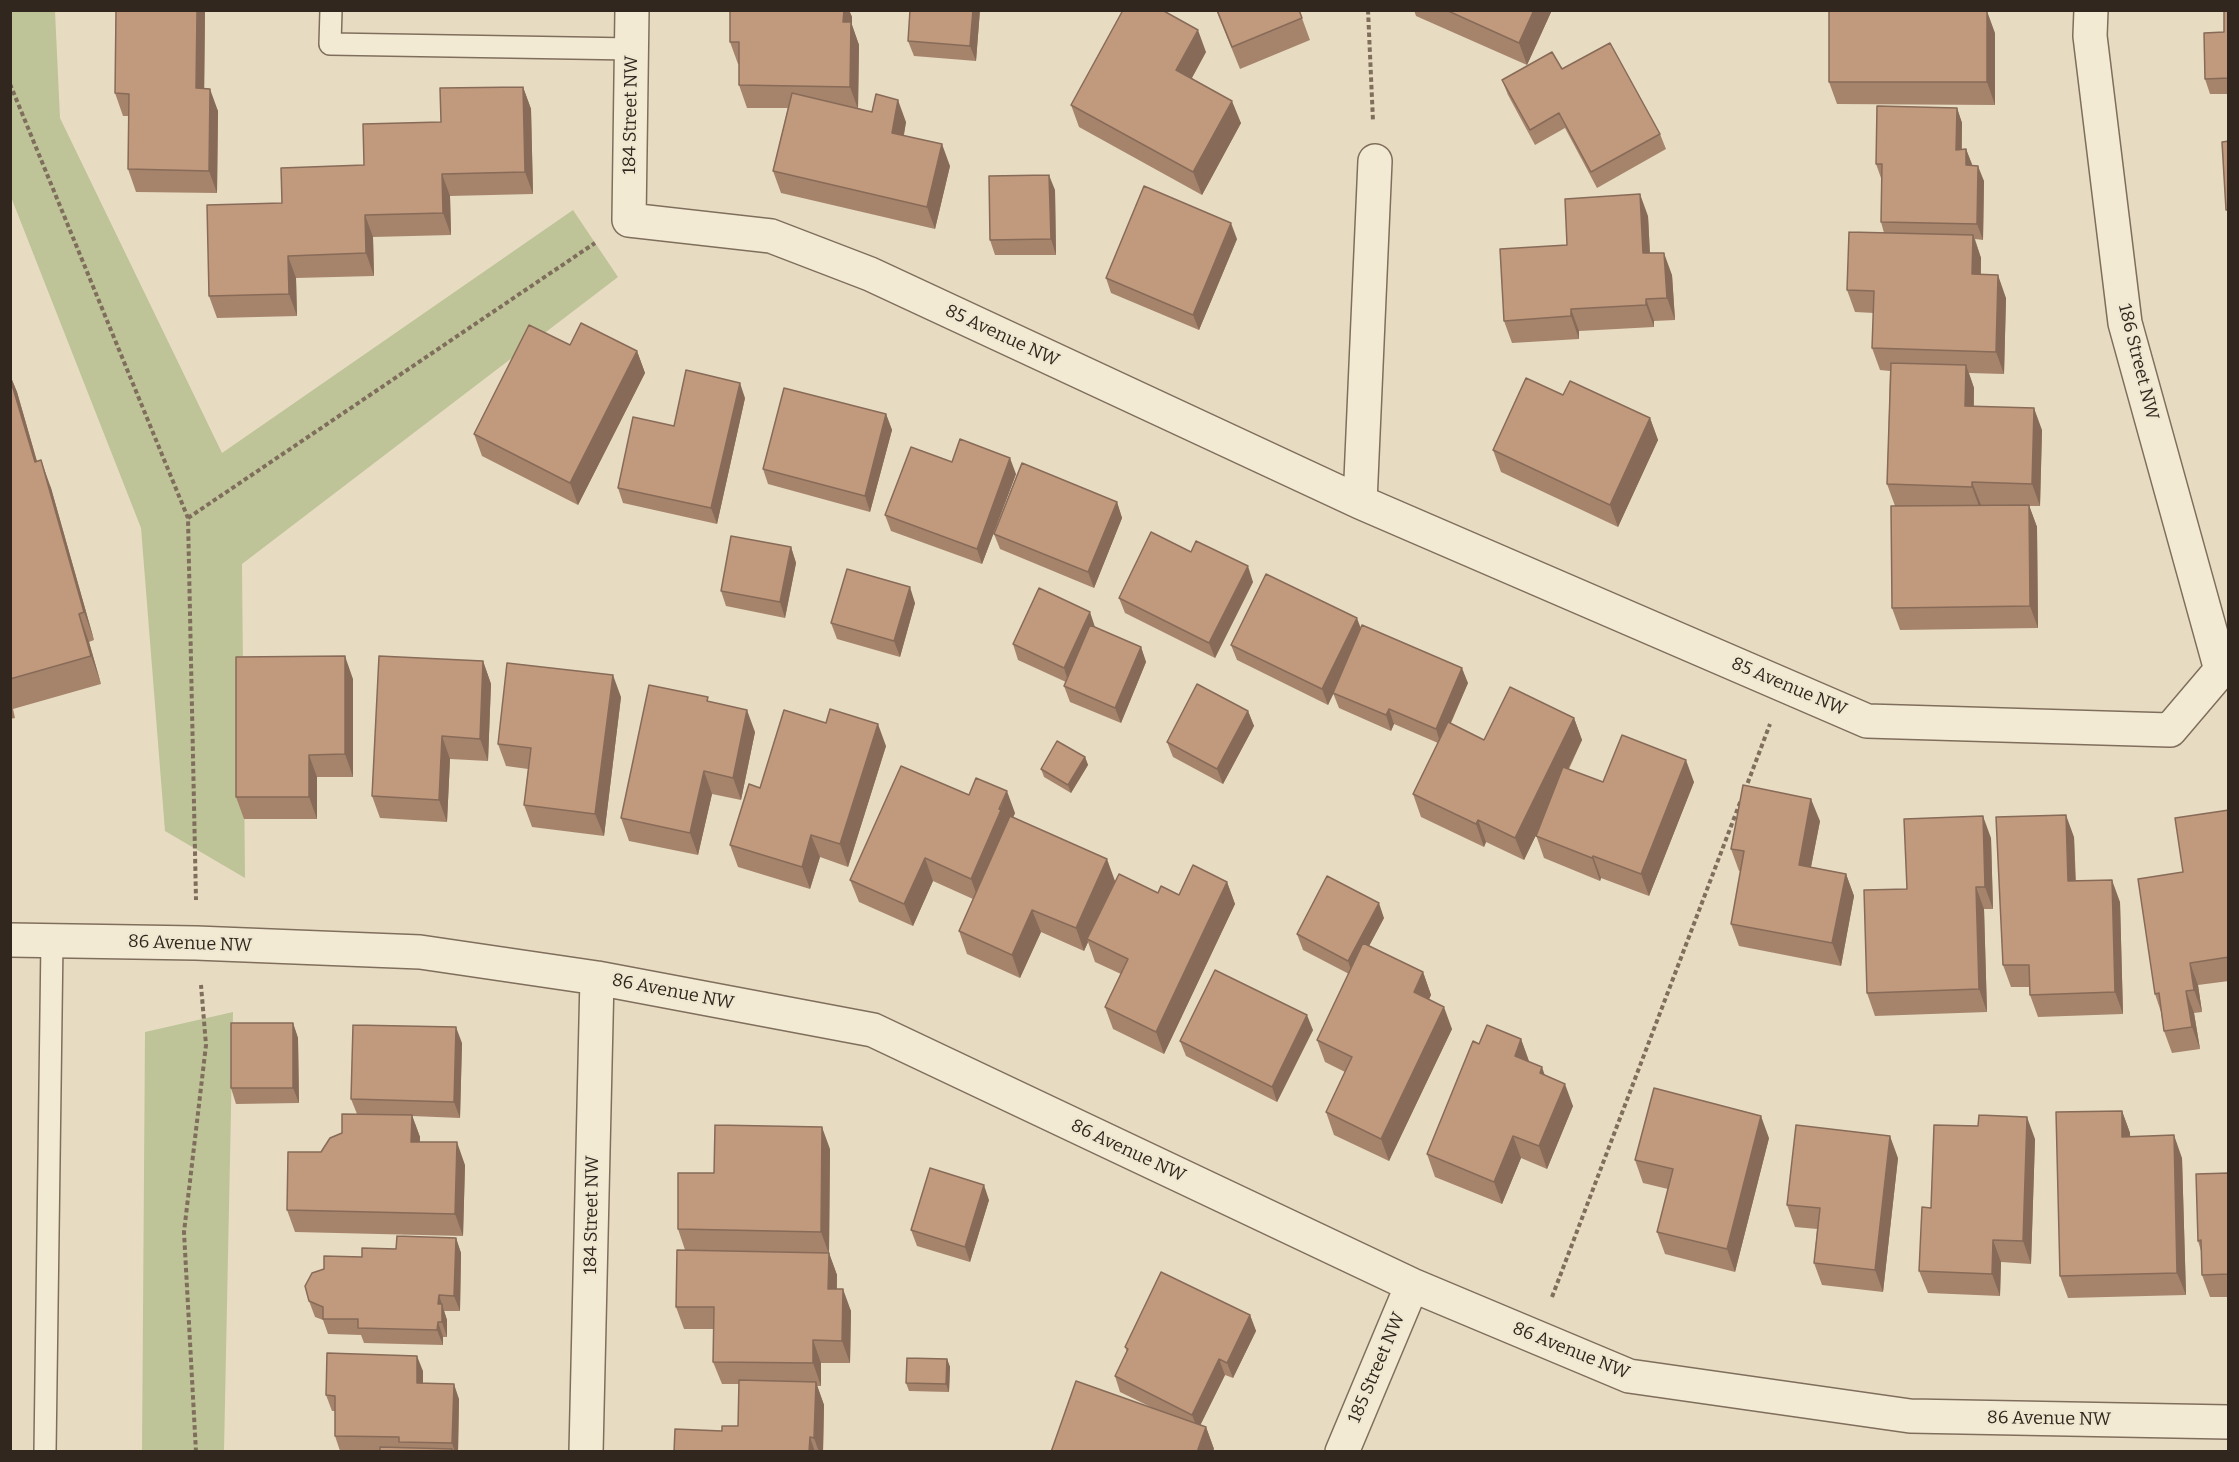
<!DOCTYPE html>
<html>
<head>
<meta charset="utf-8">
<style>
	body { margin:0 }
	#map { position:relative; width:2239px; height:1462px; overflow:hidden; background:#e7dcc2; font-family:Bitter,serif }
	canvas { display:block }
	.frame { position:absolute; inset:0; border:12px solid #31271e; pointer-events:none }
</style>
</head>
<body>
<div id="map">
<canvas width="2239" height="1462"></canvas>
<div class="frame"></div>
</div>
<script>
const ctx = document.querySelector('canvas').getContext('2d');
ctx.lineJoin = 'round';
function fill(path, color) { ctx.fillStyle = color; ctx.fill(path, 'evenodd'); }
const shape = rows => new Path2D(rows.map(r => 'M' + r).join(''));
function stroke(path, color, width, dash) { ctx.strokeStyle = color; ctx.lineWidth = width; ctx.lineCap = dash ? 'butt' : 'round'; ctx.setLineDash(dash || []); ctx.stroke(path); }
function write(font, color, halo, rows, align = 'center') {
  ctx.font = font + ' Bitter,serif'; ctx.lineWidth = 4.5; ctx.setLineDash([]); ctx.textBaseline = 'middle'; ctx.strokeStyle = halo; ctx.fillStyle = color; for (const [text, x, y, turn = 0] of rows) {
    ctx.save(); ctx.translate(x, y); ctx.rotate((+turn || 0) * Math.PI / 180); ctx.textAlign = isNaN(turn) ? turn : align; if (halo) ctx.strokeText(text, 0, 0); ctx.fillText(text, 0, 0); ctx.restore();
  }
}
const green = shape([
	[11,11,55,11,60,118,222,453,573,210,618,277,242,564,245,878,165,831,141,528,11,197],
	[233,1012,224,1451,142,1452,145,1032]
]);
const path = shape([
	[1368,10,1373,121],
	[10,84,188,518,196,900],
	[188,518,595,243],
	[1745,790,1770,724],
	[1552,1297,1741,800],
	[196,1452,184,1232,206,1045,201,985]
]);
const lane = shape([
	[331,10,330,44,632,49],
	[45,1452,52,941]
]);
const street = shape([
	[632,10,629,220,771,236,870,274,1360,502,1867,721,2170,730,2221,670,2125,323,2090,36,2091,10],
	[1360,502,1375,161],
	[10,940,196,943,420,952,597,978,873,1030,1412,1285,1629,1376,1910,1416,2228,1422],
	[586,1452,597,978],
	[1342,1452,1412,1285]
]);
const wall = shape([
	[116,10,205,10,204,88,218,111,217,193,136,192,128,169,129,116,123,116,115,93],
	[730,10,849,10,852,17,852,25,859,45,858,108,906,122,904,135,950,166,935,229,781,193,773,171,788,108,747,108,739,85,739,64,738,64,730,42],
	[980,10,976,61,914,56,908,41],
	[1216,10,1299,10,1310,40,1240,69],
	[1414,10,1552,10,1527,65,1416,16],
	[2229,10,2229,94,2210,94,2205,79,2224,32],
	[1995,33,1995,105,1837,104,1829,82],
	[1206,52,1192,78,1241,123,1202,195,1079,127,1071,105],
	[1562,69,1660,134,1666,149,1597,188,1565,128,1535,145,1508,95,1502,80],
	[523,87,531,109,533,194,450,196,451,235,373,237,374,276,296,278,297,316,217,318,209,296,282,203,364,165,441,122],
	[1957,108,1962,123,1962,149,1966,149,1972,166,1984,181,1983,240,1975,239,1981,258,1981,274,2006,298,2004,374,1969,373,1974,388,1974,406,2042,430,2040,506,2029,506,2037,527,2038,628,1900,630,1892,608,1895,506,1887,484,1890,371,1880,370,1872,348,1874,313,1855,312,1847,290,1884,233,1881,222,1881,178,1876,164],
	[1055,190,1056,255,995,255,990,240],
	[1648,216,1650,253,1672,275,1675,320,1654,321,1654,327,1579,331,1579,339,1512,343,1504,321,1567,245],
	[1237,239,1199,330,1111,293,1106,278],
	[570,345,637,351,645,373,578,505,482,456,474,434],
	[10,375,17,392,37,461,51,488,94,640,89,642,101,684,13,709,15,718,10,719],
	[1563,395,1650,418,1658,440,1618,527,1501,472,1493,450],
	[745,398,717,524,623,503,618,488,674,426],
	[886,414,892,430,870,512,768,484,763,469],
	[952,462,1016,474,982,564,891,531,885,515],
	[1117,502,1122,518,1094,588,1000,549,994,534],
	[791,547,796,563,785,618,726,606,721,591],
	[1253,582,1215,658,1125,613,1119,598],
	[915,603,900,657,837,639,831,623],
	[1095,628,1141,647,1146,662,1121,723,1070,702,1064,686,1066,682,1018,660,1013,644],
	[1361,629,1468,683,1451,723,1484,740,1574,718,1582,740,1569,769,1603,782,1694,782,1649,896,1601,878,1600,881,1544,858,1536,835,1524,860,1486,842,1484,847,1421,817,1413,794,1438,743,1394,724,1391,731,1339,708,1333,693,1328,705,1237,660,1231,645],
	[483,661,491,684,488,761,450,759,447,822,380,818,372,796],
	[353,679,353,777,317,777,317,819,244,819,236,797],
	[621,697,604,836,532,827,524,805,528,769,506,766,498,744],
	[710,702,755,732,741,800,712,794,698,855,629,841,621,818],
	[1248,711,1254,726,1223,784,1173,757,1167,742],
	[886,746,848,867,820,857,810,889,738,867,730,845,760,788],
	[1085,757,1088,765,1071,793,1044,777,1041,769],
	[969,795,1015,813,1013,817,1115,881,1158,893,1179,895,1227,882,1235,904,1164,1054,1113,1029,1105,1007,1121,974,1095,962,1088,942,1084,951,1041,932,1020,978,967,954,959,931,973,899,933,881,913,926,859,902,850,880],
	[2229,810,2229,981,2198,985,2202,1012,2194,1013,2200,1049,2172,1053,2164,1031,2161,1012,2155,994,2183,872],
	[1820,821,1811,867,1846,874,1854,896,1841,966,1739,946,1731,924,1741,871,1739,871,1731,849],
	[2074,837,2076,881,2120,902,2123,1014,2038,1017,2030,995,2030,987,2011,987,2003,965],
	[1991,838,1993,909,1984,909,1987,1012,1875,1016,1867,993,1907,889],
	[1384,918,1369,946,1423,972,1431,995,1429,999,1452,1029,1389,1161,1334,1135,1326,1112,1345,1072,1325,1062,1317,1040,1349,974,1303,950,1297,934],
	[293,1023,298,1038,299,1103,236,1104,231,1088],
	[1313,1030,1277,1102,1186,1056,1180,1041],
	[1521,1039,1529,1062,1545,1075,1573,1106,1547,1169,1521,1158,1502,1204,1435,1177,1427,1154,1479,1044],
	[462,1043,460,1118,412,1116,420,1137,420,1142,465,1165,463,1236,295,1232,287,1210,321,1152,342,1133,357,1114,351,1099],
	[2122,1111,2130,1133,2130,1137,2182,1158,2186,1295,2068,1298,2060,1276],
	[1769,1138,1735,1272,1665,1254,1657,1232,1668,1189,1643,1183,1635,1160],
	[2035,1139,2031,1264,2001,1262,2000,1296,1928,1293,1919,1271,1931,1208],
	[830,1149,829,1253,837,1275,837,1289,851,1311,850,1363,821,1363,821,1386,817,1386,824,1405,823,1452,674,1452,722,1431,738,1426,739,1384,722,1384,713,1362,714,1329,684,1329,676,1307,685,1250,678,1229,714,1173],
	[1898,1158,1883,1292,1822,1285,1814,1263,1817,1229,1795,1227,1787,1205],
	[2229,1173,2229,1297,2210,1297,2202,1275,2201,1251,2198,1241],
	[989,1200,970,1262,917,1246,911,1230],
	[456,1238,461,1253,460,1311,444,1311,447,1320,447,1337,443,1337,443,1345,364,1343,361,1335,328,1334,323,1320,315,1317,309,1301,362,1257,396,1249],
	[1250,1315,1256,1331,1233,1378,1225,1375,1200,1425,1206,1427,1214,1449,1157,1410,1120,1392,1115,1376,1127,1352,1125,1347],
	[947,1359,950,1367,949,1392,909,1391,906,1383],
	[423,1371,423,1383,459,1399,458,1452,340,1451,335,1436,335,1411,332,1411,326,1395]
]);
const shadedWall = shape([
	[197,10,205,10,204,110,196,88],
	[844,10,849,10,852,17,852,25,859,45,858,109,850,87,843,22],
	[973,10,980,10,976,61,970,46],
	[1534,10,1552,10,1527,65,1519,43],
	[1987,11,1995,33,1995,105,1987,82],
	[1198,30,1206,52,1184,92,1176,70],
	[523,87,531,109,533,194,525,172],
	[210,89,218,111,217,193,209,171],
	[898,100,906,122,900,155,892,133],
	[1232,101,1241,123,1202,195,1193,172],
	[1957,108,1962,123,1961,165,1956,150],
	[942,144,950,166,935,229,927,207],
	[1966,149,1972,164,1971,181,1966,165],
	[1978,166,1984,181,1983,240,1977,224],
	[442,174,450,196,451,235,443,213],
	[1049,175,1055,190,1056,255,1051,239],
	[1640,194,1648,216,1651,276,1643,253],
	[365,215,373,237,374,276,366,253],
	[1231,223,1237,239,1199,330,1193,315],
	[1973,235,1981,258,1980,296,1972,274],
	[1664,253,1672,275,1675,320,1667,298],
	[288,256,296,278,297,316,289,294],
	[1998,275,2006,298,2004,374,1996,352],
	[1646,299,1654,321,1654,327,1646,305],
	[1571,309,1579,331,1579,339,1571,316],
	[637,351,645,373,578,505,570,483],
	[1966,365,1974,388,1973,428,1965,406],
	[10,375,17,392,45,490,35,462,10,378],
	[740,383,745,398,717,524,711,508],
	[2034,408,2042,430,2040,506,2032,484],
	[886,414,892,430,870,512,865,496],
	[1650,418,1658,440,1618,527,1610,505],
	[1010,458,1016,474,982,564,977,549],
	[41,460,51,488,94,640,84,612],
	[1972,482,1981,505,1980,509,1972,487],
	[1117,502,1122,518,1094,588,1088,572],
	[2029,505,2037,527,2038,628,2030,606],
	[791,547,796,563,785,618,780,602],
	[1248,566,1253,582,1215,658,1209,643],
	[910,587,915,603,900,657,894,641],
	[1090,612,1095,627,1069,684,1064,668],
	[79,614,89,642,101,684,91,656],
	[1357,618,1363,634,1328,705,1322,689],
	[1141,647,1146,662,1121,723,1115,708],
	[345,656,353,679,353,777,345,754],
	[483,661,491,684,488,761,480,739],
	[1462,668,1468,683,1441,745,1436,729],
	[613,675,621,697,604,836,595,814],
	[1389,709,1394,724,1391,731,1386,715],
	[747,710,755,732,741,800,733,778],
	[1248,711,1254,726,1223,784,1217,769],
	[1574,718,1582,740,1524,860,1515,838],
	[878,724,886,746,848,867,840,844],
	[442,736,450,759,447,822,439,800],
	[309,755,317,777,317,819,309,797],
	[1085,757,1088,765,1071,793,1068,785],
	[1686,760,1694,782,1649,896,1641,874],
	[704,771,712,794,698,855,690,833],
	[1007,791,1015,813,979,901,971,879],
	[1811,799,1820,821,1807,887,1799,865],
	[2066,815,2074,837,2076,903,2068,881],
	[1983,816,1991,838,1993,909,1985,887],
	[1478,820,1486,842,1484,847,1476,824],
	[811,835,820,857,810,889,802,867],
	[1593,856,1601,878,1600,881,1592,858],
	[925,858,933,881,913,926,904,904],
	[1107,859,1115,881,1087,939,1088,942,1084,951,1076,928],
	[1846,874,1854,896,1841,966,1832,943],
	[2112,880,2120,902,2123,1014,2115,992],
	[1227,882,1235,904,1164,1054,1156,1032],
	[1976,887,1984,909,1987,1012,1979,989],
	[1379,903,1384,918,1353,976,1348,961],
	[1032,910,1041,932,1020,978,1012,955],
	[2190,963,2198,985,2202,1012,2194,990],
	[1423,972,1431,995,1422,1014,1414,992],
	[2186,991,2194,1013,2200,1049,2192,1027],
	[1444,1007,1452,1029,1389,1161,1381,1139],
	[1307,1015,1313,1030,1277,1102,1272,1087],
	[293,1023,298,1038,299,1103,293,1088],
	[456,1027,462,1043,460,1118,454,1102],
	[1521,1039,1529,1061,1523,1079,1515,1056],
	[1542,1067,1550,1090,1540,1073],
	[1565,1084,1573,1106,1547,1169,1539,1146],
	[2122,1111,2130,1133,2131,1159,2122,1137],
	[412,1115,420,1137,419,1164,411,1142],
	[1761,1116,1769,1138,1735,1272,1727,1249],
	[2027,1117,2035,1139,2031,1264,2023,1241],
	[822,1127,830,1149,829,1253,837,1275,836,1311,828,1289,829,1254,821,1232],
	[2174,1135,2182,1158,2186,1295,2177,1273],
	[1513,1136,1521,1158,1502,1204,1494,1182],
	[1890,1136,1898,1158,1883,1292,1875,1270],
	[457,1142,465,1165,463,1236,455,1214],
	[984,1185,989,1200,970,1262,965,1247],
	[456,1238,461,1253,460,1311,454,1296],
	[1993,1240,2001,1262,2000,1296,1992,1274],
	[843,1289,851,1311,850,1363,842,1341],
	[439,1295,447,1320,447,1337,442,1322,438,1304],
	[1250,1315,1256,1331,1233,1378,1227,1363],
	[438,1322,443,1337,443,1345,437,1330],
	[813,1340,821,1363,821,1386,813,1363],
	[417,1356,423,1371,423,1398,417,1383],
	[947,1359,950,1367,949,1392,946,1384],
	[1219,1359,1225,1375,1198,1430,1192,1415],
	[816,1382,824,1405,823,1452,819,1452,814,1438],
	[454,1384,459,1399,458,1452,455,1452,452,1443],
	[1206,1427,1214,1449,1213,1452,1197,1452],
	[810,1437,815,1452,809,1452]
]);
const building = shape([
	[116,10,197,10,196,88,210,89,209,171,128,169,129,94,115,93,116,10],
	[730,10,844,10,843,22,851,22,850,87,739,85,739,42,730,42,730,10],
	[910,10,973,10,970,46,908,41,910,10],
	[1123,10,1162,10,1198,30,1176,70,1232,101,1193,172,1071,105,1123,10],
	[1217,10,1299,10,1302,18,1232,47,1217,10],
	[1446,10,1534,10,1519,43,1446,10],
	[1829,10,1987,11,1987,82,1829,82,1829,10],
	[2224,10,2229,10,2229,78,2205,79,2204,33,2224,32,2224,10],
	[1610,43,1660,134,1591,172,1559,113,1530,130,1502,80,1552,52,1562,69,1610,43],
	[523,87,525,172,442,174,443,213,365,215,366,253,288,256,289,294,209,296,207,205,282,203,281,168,364,165,363,124,441,122,440,88,523,87],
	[792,93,872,112,876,94,898,100,892,133,942,144,927,207,773,171,792,93],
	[1877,106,1957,108,1956,150,1966,149,1966,165,1978,166,1977,224,1881,222,1882,164,1876,164,1877,106],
	[2229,141,2229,210,2226,210,2222,142,2229,141],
	[1049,175,1051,239,990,240,989,176,1049,175],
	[1144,186,1231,223,1193,315,1106,278,1144,186],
	[1640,194,1643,253,1664,253,1667,298,1646,299,1646,305,1571,309,1571,316,1504,321,1500,249,1567,245,1565,199,1640,194],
	[1849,232,1973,235,1972,274,1998,275,1996,352,1872,348,1874,291,1847,290,1849,232],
	[581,323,637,351,570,483,474,434,529,325,570,345,581,323],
	[1891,363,1966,365,1965,406,2034,408,2032,484,1972,482,1972,487,1887,484,1891,363],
	[686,370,740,383,711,508,618,488,633,417,674,426,686,370],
	[10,378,35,462,41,460,84,612,79,614,91,656,10,679,10,378],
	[1526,378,1563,395,1570,381,1650,418,1610,505,1493,450,1526,378],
	[784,388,886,414,865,496,763,469,784,388],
	[960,439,1010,458,977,549,885,515,911,447,952,462,960,439],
	[1022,463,1117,502,1088,572,994,534,1022,463],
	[2029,505,2030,606,1892,608,1891,506,2029,505],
	[1151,532,1191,552,1196,541,1248,566,1209,643,1119,598,1151,532],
	[731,536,791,547,780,602,721,591,731,536],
	[847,569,910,587,894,641,831,623,847,569],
	[1266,574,1357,618,1322,689,1231,645,1266,574],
	[1039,588,1090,612,1064,668,1013,644,1039,588],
	[1090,625,1141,647,1115,708,1064,686,1090,625],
	[1362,625,1462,668,1436,729,1389,709,1386,715,1333,693,1362,625],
	[345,656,345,754,309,755,309,797,236,797,236,657,345,656],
	[379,656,483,661,480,739,442,736,439,800,372,796,379,656],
	[507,663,613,675,595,814,524,805,531,748,498,744,507,663],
	[1197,684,1248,711,1217,769,1167,742,1197,684],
	[649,685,708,697,707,701,747,710,733,778,704,771,690,833,621,818,649,685],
	[1510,687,1574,718,1515,838,1478,820,1476,824,1413,794,1448,722,1484,740,1510,687],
	[830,709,878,724,840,844,811,835,802,867,730,845,749,784,760,788,784,710,826,723,830,709],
	[1622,735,1686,760,1641,874,1593,856,1592,858,1536,836,1563,767,1603,782,1622,735],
	[1057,741,1085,757,1068,785,1041,769,1057,741],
	[901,766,969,795,976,778,1007,791,999,809,1001,810,971,879,925,858,904,904,850,880,901,766],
	[1743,785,1811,799,1799,865,1846,874,1832,943,1731,924,1744,851,1731,849,1743,785],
	[2229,810,2229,957,2190,963,2194,990,2186,991,2192,1027,2164,1031,2159,993,2155,994,2138,879,2183,872,2175,818,2229,810],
	[2066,815,2068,881,2112,880,2115,992,2030,995,2029,965,2003,965,1996,817,2066,815],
	[1010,816,1107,859,1076,928,1032,910,1012,955,959,931,1010,816],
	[1983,816,1985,887,1976,887,1979,989,1867,993,1864,890,1907,889,1904,819,1983,816],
	[1193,865,1227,882,1156,1032,1105,1007,1128,959,1087,939,1119,874,1158,893,1161,886,1179,895,1193,865],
	[1327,876,1379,903,1348,961,1297,934,1327,876],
	[1363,943,1423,972,1414,992,1444,1007,1381,1139,1326,1112,1352,1057,1317,1040,1363,943],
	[1215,970,1307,1015,1272,1087,1180,1041,1215,970],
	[231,1023,293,1023,293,1088,231,1088,231,1023],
	[353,1025,456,1027,454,1102,351,1099,353,1025],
	[1487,1025,1521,1039,1515,1056,1542,1067,1540,1073,1565,1084,1539,1146,1513,1136,1494,1182,1427,1154,1473,1041,1479,1044,1487,1025],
	[1654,1088,1761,1116,1727,1249,1657,1232,1673,1169,1635,1160,1654,1088],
	[2122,1111,2122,1137,2174,1135,2177,1273,2060,1276,2056,1112,2122,1111],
	[342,1114,412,1115,411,1142,457,1142,455,1214,287,1210,288,1152,321,1152,330,1138,342,1133,342,1114],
	[1979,1115,2027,1117,2023,1241,1993,1240,1992,1274,1919,1271,1922,1207,1931,1208,1934,1125,1978,1126,1979,1115],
	[715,1125,822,1127,821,1232,678,1229,678,1173,714,1173,715,1125],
	[1796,1125,1890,1136,1875,1270,1814,1263,1820,1208,1787,1205,1796,1125],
	[930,1168,984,1185,965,1247,911,1230,930,1168],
	[2229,1173,2229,1274,2202,1275,2201,1240,2198,1241,2196,1174,2229,1173],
	[397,1236,456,1238,454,1296,439,1295,438,1304,442,1304,442,1322,438,1322,437,1330,358,1328,358,1319,323,1319,323,1307,309,1301,305,1286,312,1273,324,1269,324,1256,362,1257,362,1248,396,1249,397,1236],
	[677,1250,829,1253,828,1289,843,1289,842,1341,813,1340,813,1363,713,1362,714,1307,676,1307,677,1250],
	[1161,1272,1250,1315,1227,1363,1219,1359,1192,1415,1115,1376,1128,1349,1125,1347,1161,1272],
	[327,1353,417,1356,417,1383,454,1384,452,1443,399,1442,399,1437,335,1436,335,1396,326,1395,327,1353],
	[907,1358,947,1359,946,1384,906,1383,907,1358],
	[739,1380,816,1382,814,1438,810,1437,809,1452,674,1452,675,1429,722,1431,722,1426,738,1426,739,1380],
	[1076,1381,1206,1427,1197,1452,1051,1452,1076,1381],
	[380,1447,452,1449,452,1452,380,1452,380,1447]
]);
const streetNames = [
	["184 Street NW",631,115,-89],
	["85 Avenue NW",1002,336,25],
	["186 Street NW",2138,362,76],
	["85 Avenue NW",1789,687,23],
	["86 Avenue NW",190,944,2],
	["86 Avenue NW",673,992,11],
	["86 Avenue NW",1128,1151,25],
	["184 Street NW",592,1215,-89],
	["86 Avenue NW",1571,1351,22],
	["185 Street NW",1377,1368,-67],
	["86 Avenue NW",2049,1419,1]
];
fill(green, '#bec498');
stroke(lane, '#7f6e5c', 24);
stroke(street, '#7f6e5c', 36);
stroke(path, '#7f6e5c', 4, [4.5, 3]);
stroke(lane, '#f3ead4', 21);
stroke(street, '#f3ead4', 33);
fill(wall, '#a6846c');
fill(shadedWall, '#876b58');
fill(building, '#c1997d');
stroke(building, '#876b58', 1.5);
write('18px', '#31271e', '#f0e7d1', streetNames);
</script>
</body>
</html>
